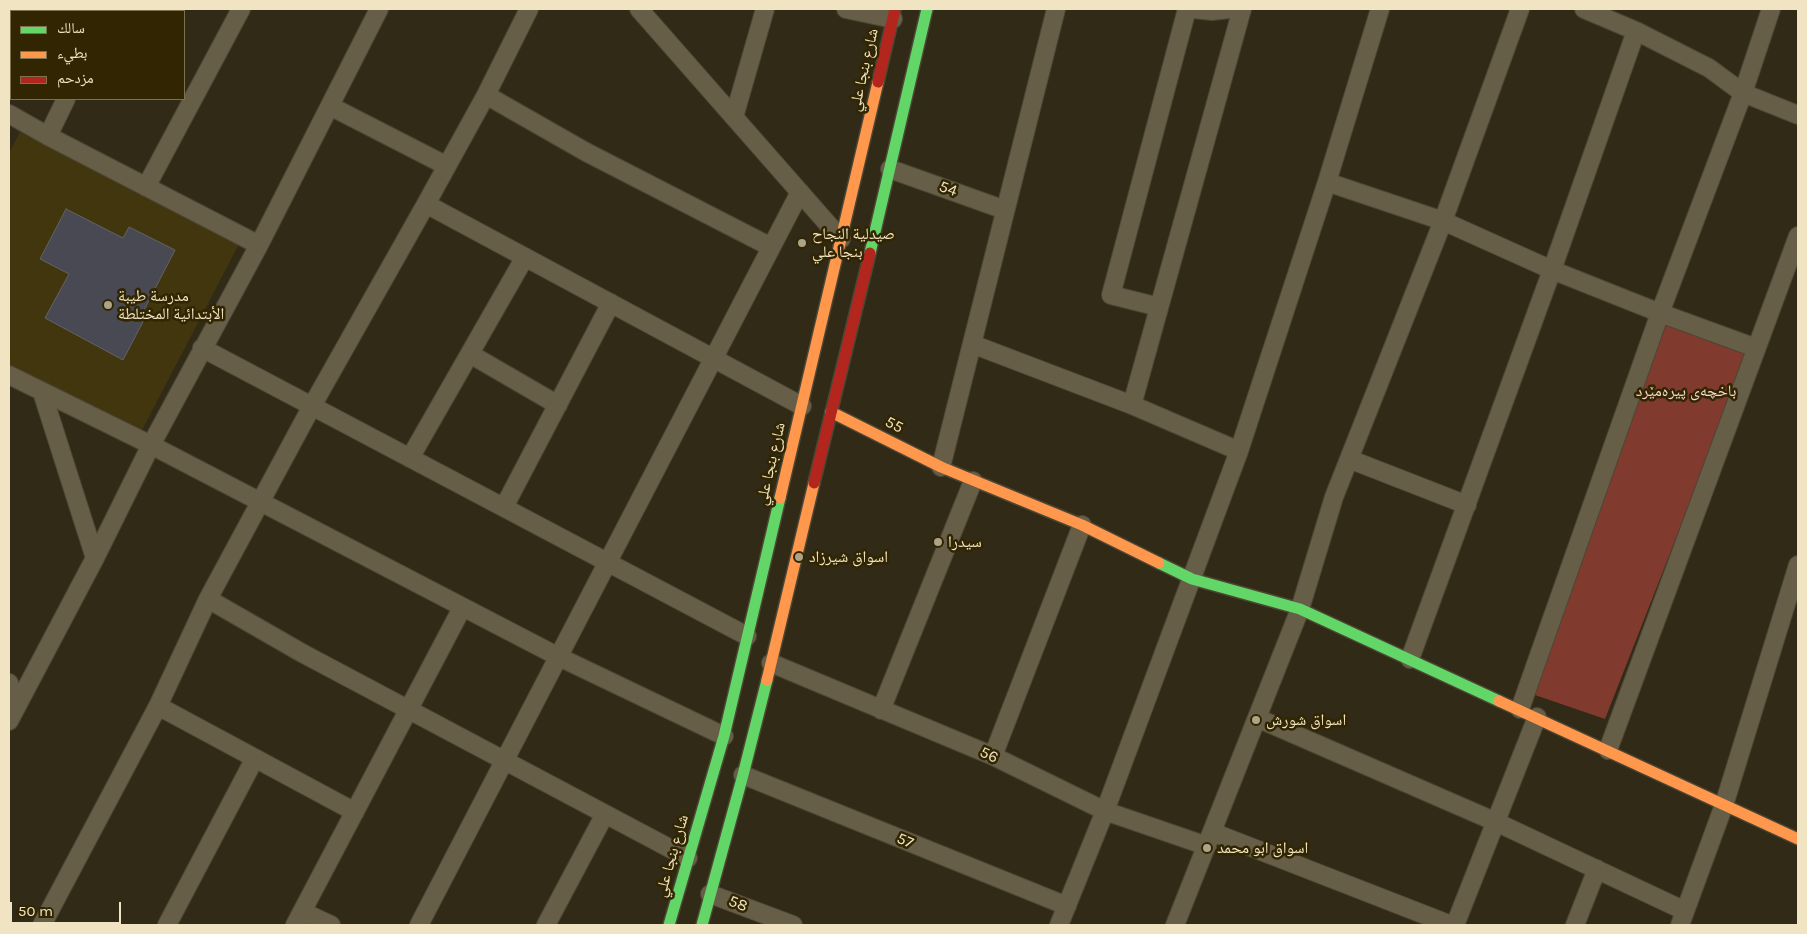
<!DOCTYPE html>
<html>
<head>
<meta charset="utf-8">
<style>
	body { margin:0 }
	#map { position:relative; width:1807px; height:934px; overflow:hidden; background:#312a16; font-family:Karla,"Noto Naskh Arabic",sans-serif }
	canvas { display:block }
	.frame { position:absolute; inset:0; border:10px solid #f0e4c3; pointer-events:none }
	.legend { position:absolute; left:10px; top:10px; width:175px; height:90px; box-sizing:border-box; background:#312601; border:1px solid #7d724f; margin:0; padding:6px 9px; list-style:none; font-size:15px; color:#f0e4c3 }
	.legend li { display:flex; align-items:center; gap:10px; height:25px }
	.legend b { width:25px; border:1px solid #7d724f }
	.scale { position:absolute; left:10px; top:902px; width:111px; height:22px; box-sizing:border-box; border:2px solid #f0e4c3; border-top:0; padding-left:6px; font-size:15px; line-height:18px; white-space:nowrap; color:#f0e4c3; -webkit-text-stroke:4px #312601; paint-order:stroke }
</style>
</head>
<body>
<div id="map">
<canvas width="1807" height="934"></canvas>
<div class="frame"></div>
<ul class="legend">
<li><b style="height:6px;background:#63d668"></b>سالك</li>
<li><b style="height:6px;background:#ff974d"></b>بطيء</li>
<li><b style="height:6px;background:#b3261e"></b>مزدحم</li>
</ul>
<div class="scale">50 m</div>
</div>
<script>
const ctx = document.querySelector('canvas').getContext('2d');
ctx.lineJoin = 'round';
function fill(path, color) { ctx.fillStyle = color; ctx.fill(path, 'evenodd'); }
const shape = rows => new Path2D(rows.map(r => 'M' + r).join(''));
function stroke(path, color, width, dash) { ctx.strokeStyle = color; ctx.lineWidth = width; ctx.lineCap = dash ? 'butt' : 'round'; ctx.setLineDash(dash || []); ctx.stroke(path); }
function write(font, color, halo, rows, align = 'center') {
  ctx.font = font + ' Karla,"Noto Naskh Arabic",sans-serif'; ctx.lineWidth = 5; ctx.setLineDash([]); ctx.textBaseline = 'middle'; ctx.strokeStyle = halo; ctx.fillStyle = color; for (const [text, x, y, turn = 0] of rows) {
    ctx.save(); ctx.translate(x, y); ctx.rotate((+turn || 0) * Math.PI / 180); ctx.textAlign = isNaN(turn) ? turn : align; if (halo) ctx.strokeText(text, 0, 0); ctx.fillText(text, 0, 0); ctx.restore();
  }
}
const built = shape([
	[20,132,239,244,141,432,9,366,9,153]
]);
const green = shape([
	[1664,322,1749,352,1605,719,1532,694]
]);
const building = shape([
	[66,209,123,238,129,227,175,250,142,314,146,316,123,360,45,318,69,274,40,259,66,209]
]);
const street = shape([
	[65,9,70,11],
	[639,9,841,239],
	[846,9,893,19],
	[1194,9,1212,11,1229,9],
	[1584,9,1636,31,1709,68,1743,93,1798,115],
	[109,11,110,9],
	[486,95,586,152,771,247],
	[330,106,447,166],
	[9,114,48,136,259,245],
	[734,117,765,9],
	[48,136,66,99],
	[890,169,1005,210],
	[1327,182,1443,221,1552,270,1660,313,1756,348],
	[146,187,241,9],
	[426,204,802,406],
	[1159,307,1111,295,1187,9],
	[972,344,1132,405,1239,451],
	[202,348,747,636],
	[470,354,558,405],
	[9,375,151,445,559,657,724,736],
	[42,392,95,558],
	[1132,405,1242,9],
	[410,458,525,257],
	[1349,459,1467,505],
	[941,467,1056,9],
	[504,507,611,303],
	[208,599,302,653,688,858],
	[1410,659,1552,270,1636,31],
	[771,663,993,756,1105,811,1207,846],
	[9,683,16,707],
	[158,706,355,812],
	[1520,709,1660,313,1743,93,1771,9],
	[881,710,973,481],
	[1257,718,1496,822,1685,911],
	[9,721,95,558,151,445,259,245,379,9],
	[1608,750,1798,236],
	[993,756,1082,525],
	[743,775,1067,906],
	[1212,832,1451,925],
	[710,894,793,925],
	[303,912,331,925],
	[42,925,158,706,208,599,312,406,426,204,486,95,529,9],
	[167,925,255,758],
	[295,925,462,608],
	[419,925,800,192],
	[546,925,605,814],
	[1059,925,1105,811,1239,451,1327,182,1380,9],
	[1175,925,1300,609,1334,497,1443,221,1520,9],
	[1455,925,1537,717],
	[1575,925,1597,869],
	[1680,925,1724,805,1798,565]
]);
const fast = shape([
	[870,253,927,9],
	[1159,563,1192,579,1300,609,1499,701],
	[669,925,724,736,780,498],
	[702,925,743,775,767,680]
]);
const slow = shape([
	[831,412,941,467,1082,525,1159,563],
	[780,498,878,82],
	[767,680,814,483],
	[1499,701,1798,839]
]);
const jam = shape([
	[878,82,895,9],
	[814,483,870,253]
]);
const markers = [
	[802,243,5,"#ada386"],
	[108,305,5,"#ada386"],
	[938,542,5,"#ada386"],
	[799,557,5,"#ada386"],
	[1256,720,5,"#ada386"],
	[1207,848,5,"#ada386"]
];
const streetNames = [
	["شارع بنجا علي",864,70,-77],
	["54",948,189,20],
	["55",894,425,27],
	["شارع بنجا علي",771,464,-77],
	["56",989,755,24],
	["57",905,841,22],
	["شارع بنجا علي",672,856,-74],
	["58",738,904,21]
];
const poiNames = [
	["صيدلية النجاح",812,234],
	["بنجا علي",812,252],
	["مدرسة طيبة",118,296],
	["الأبتدائية المختلطة",118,314],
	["سيدرا",948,542],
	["اسواق شيرزاد",809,557],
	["اسواق شورش",1266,720],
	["اسواق ابو محمد",1217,848]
];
const parkNames = [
	["باخچەی پیرەمێرد",1686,391]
];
fill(built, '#42360f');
fill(green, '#803b2e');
fill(building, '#484953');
stroke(building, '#626365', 1);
stroke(street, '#4c4635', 20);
stroke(fast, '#4c4635', 14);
stroke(slow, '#4c4635', 14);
stroke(jam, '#4c4635', 14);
stroke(street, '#665e47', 18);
stroke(fast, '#63d668', 11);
stroke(slow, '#ff974d', 11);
stroke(jam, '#b3261e', 11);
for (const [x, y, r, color] of markers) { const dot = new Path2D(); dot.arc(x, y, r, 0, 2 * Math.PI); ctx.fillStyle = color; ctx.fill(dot); stroke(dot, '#312601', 2); }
write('16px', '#f0e4c3', '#312601', streetNames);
write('16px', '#f0e4c3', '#312601', poiNames, 'left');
write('16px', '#f7d7d0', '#312601', parkNames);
</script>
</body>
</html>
